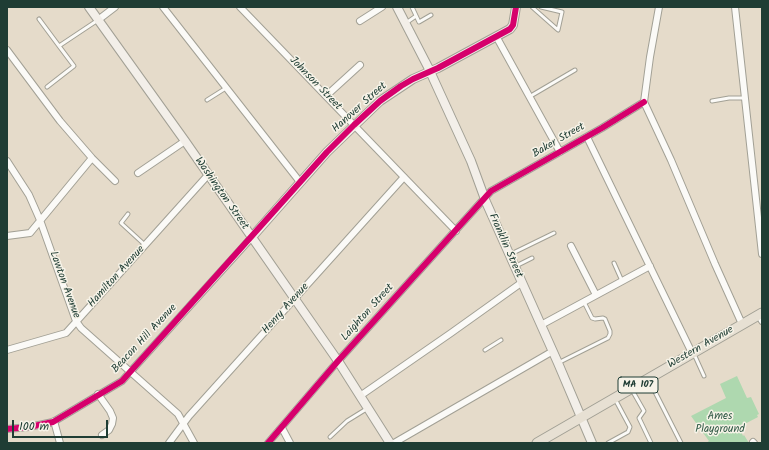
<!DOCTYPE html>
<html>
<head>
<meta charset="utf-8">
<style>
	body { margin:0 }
	#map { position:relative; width:769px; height:450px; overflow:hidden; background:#e5dbca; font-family:Kalam,sans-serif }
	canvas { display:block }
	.frame { position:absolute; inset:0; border:8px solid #1f3d34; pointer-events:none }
	.scale { position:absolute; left:12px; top:420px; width:96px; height:18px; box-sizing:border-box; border:2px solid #1f3d34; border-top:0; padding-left:5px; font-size:12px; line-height:14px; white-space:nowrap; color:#1f3d34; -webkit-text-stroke:3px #f7f3e8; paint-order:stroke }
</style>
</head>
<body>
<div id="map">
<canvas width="769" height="450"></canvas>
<div class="frame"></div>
<div class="scale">100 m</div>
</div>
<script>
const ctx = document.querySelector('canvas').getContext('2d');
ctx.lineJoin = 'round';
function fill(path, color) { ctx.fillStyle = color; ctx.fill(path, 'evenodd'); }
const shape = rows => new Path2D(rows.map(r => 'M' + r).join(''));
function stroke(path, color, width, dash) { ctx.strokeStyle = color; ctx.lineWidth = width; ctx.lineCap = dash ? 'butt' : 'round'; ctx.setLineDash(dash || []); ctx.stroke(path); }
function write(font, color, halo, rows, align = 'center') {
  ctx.font = font + ' Kalam,sans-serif'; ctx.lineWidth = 3; ctx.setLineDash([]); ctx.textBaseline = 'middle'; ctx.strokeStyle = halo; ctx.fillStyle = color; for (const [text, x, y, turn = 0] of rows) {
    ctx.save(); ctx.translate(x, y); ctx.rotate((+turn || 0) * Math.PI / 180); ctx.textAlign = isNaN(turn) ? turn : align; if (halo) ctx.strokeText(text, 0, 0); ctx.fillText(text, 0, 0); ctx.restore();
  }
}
const green = shape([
	[737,376,747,398,751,397,759,414,757,415,758,417,739,427,743,436,744,435,749,443,706,443,709,441,691,416,726,398,720,384]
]);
const lane = shape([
	[412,7,419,22,431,15],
	[532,7,558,30,562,12,541,7],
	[39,19,59,46],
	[406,23,416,16],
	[47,87,74,66,59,46,98,20],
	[529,97,575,70],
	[207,100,226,88],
	[712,101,729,98,744,98],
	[128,214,121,223,145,245],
	[511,254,554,233],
	[614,263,622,281],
	[516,266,532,258],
	[485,350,501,340],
	[694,354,704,376],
	[560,362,608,338,610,334,610,331,605,319,603,318,595,319,592,318,584,302],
	[649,380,681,443],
	[632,390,644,411,639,418,651,443],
	[330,437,347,421,368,408],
	[608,443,628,432,630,427,615,399]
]);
const street = shape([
	[163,7,300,182],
	[240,7,456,231],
	[735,7,762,254],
	[98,20,115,7],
	[360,21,382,7],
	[496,36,560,152],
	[7,50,60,121,92,158,115,181],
	[326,96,360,65],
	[644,102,671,160,715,264,742,324],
	[644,102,650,57,659,7],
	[587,137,692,353],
	[7,161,29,195,40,220,76,321,81,328,178,414,194,443],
	[138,173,185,141],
	[7,236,30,233,92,158],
	[571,246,596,295],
	[759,315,762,321],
	[541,325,650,266],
	[7,350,66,333,208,175],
	[98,394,110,411,113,418,112,424,109,430,102,435],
	[360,396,451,333,521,283],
	[54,421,60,443],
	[282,428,290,443],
	[7,429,29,427,53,422,122,381,252,237],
	[753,442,754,443],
	[169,443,189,416,404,177],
	[268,443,338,361,491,191,602,128,644,102],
	[394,443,553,351]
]);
const secondary = shape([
	[89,7,185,141,338,361,390,443],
	[397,7,428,67,471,161,486,202,558,363,592,443],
	[252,237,327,152,380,101,413,79,438,68,510,29,513,25,516,7]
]);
const primary = shape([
	[537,443,762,313]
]);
const cycleway = shape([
	[7,429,29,427,53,422,122,381,327,152,354,125,380,101,401,86,413,79,438,68,510,29,513,25,516,7],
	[268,443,338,361,491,191,602,128,644,102]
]);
const shields = [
	[638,385,40]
];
const shieldNames = [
	["MA 107",638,385]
];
const streetNames = [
	["Johnson Street",315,84,46],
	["Hanover Street",360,108,-42],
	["Baker Street",559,141,-30],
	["Washington Street",221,194,55],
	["Franklin Street",505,246,66],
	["Hamilton Avenue",117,277,-48],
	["Lawton Avenue",64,285,70],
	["Henry Avenue",286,309,-48],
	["Laighton Street",368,313,-48],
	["Beacon Hill Avenue",145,339,-47],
	["Western Avenue",701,348,-30]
];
const parkNames = [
	["Ames",720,417],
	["Playground",720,430]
];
fill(green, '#aed8af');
stroke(lane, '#a2a095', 5);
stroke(street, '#a2a095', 8);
stroke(secondary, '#a2a095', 10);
stroke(primary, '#a2a095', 11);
stroke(lane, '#fbfaf7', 3);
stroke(street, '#fbfaf7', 6);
stroke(secondary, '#f3efe9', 8);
stroke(primary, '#e7e0d3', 9);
stroke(cycleway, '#d6006c', 6);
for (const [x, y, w] of shields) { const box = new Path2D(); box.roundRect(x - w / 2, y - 8, w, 16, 3); ctx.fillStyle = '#f7f3e8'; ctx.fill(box); stroke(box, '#1f3d34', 1); }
write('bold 10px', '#1f3d34', null, shieldNames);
write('11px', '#1f3d34', '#f7f3e8', streetNames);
write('11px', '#335c48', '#f7f3e8', parkNames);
</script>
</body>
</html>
